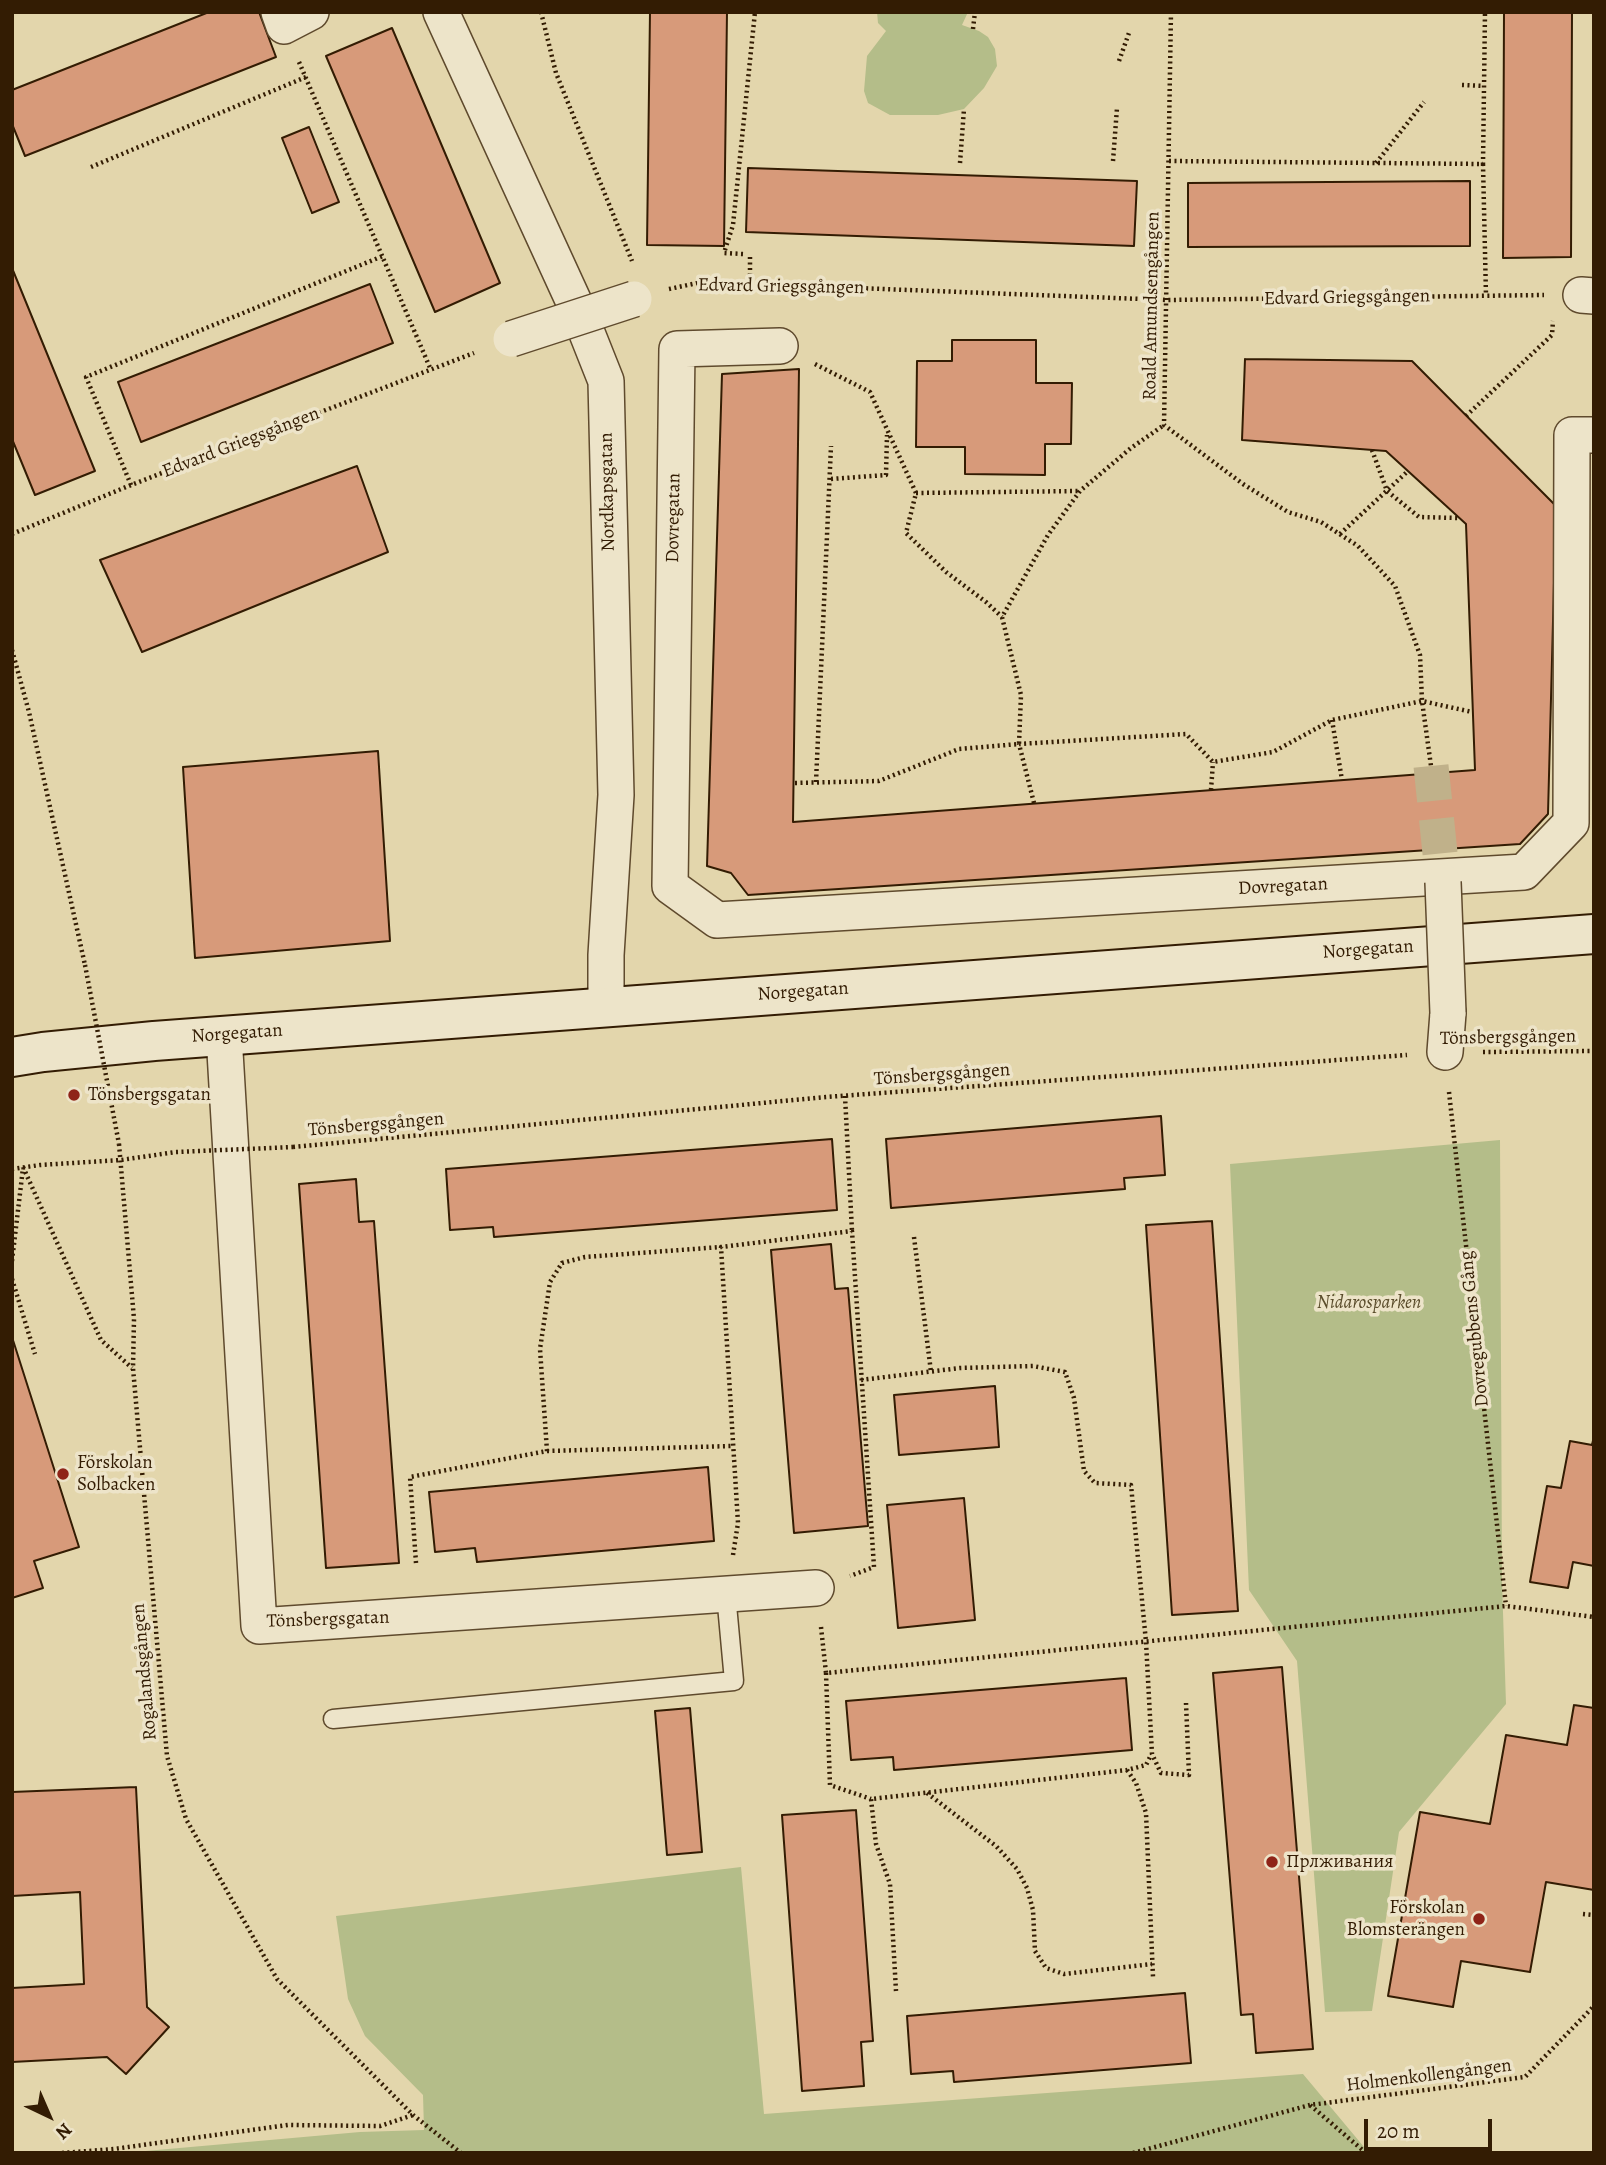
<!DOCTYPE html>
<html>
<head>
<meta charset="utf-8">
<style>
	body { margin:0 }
	#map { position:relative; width:1606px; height:2165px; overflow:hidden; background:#e3d6ac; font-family:Alegreya,serif }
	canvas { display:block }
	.frame { position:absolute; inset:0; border:14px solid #331c03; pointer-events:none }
	.north { position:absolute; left:14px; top:2081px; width:70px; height:70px; -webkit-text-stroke:5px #ede4c9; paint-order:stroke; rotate:136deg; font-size:19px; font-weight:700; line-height:28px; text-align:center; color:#331c03 }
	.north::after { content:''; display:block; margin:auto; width:24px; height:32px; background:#331c03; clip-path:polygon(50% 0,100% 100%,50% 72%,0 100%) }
	.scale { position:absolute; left:1364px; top:2119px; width:128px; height:32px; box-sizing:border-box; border:4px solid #331c03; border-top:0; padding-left:9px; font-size:21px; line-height:24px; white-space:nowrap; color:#331c03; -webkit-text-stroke:5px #ede4c9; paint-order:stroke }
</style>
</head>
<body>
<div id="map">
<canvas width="1606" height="2165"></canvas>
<div class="frame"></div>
<div class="north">N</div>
<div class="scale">20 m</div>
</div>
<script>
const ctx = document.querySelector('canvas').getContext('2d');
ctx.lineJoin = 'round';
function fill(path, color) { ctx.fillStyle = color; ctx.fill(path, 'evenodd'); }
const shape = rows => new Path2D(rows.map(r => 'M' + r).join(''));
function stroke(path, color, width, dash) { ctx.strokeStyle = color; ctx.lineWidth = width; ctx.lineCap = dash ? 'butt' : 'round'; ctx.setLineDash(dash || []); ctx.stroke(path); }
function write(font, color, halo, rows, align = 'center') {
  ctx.font = font + ' Alegreya,serif'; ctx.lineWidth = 7; ctx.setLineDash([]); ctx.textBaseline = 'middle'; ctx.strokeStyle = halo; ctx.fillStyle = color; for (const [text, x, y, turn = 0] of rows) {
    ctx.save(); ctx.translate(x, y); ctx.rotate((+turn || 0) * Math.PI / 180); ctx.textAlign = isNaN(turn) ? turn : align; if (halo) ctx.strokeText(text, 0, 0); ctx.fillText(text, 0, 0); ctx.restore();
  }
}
const green = shape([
	[877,12,968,12,962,25,979,31,988,37,995,49,997,66,984,88,964,109,938,115,890,115,868,103,864,91,867,56,886,31,878,23],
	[1500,1140,1502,1582,1506,1704,1399,1832,1372,2011,1325,2012,1297,1661,1249,1590,1230,1164],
	[741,1867,764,2114,1303,2074,1369,2153,123,2153,360,2132,424,2130,423,2095,365,2036,348,1999,336,1916]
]);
const building = shape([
	[209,12,259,12,276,57,25,156,12,124,12,90,209,12],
	[650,12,727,12,724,246,647,245,650,12],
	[1504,12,1572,12,1571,257,1503,258,1504,12],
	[392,28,500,283,435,312,326,56,392,28],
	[309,127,339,202,312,213,282,138,309,127],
	[748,168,1137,181,1134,246,746,232,748,168],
	[1470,181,1470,246,1188,247,1188,183,1470,181],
	[12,268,95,471,35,495,12,439,12,268],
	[370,284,393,343,141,442,118,382,370,284],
	[952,340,1036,340,1036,383,1072,383,1071,444,1045,444,1045,475,965,474,965,447,916,447,917,361,952,361,952,340],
	[1245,359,1412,361,1556,506,1548,814,1520,844,748,895,731,873,707,866,722,374,799,369,793,822,1475,770,1466,524,1386,451,1242,440,1245,359],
	[357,466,388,552,142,652,100,560,357,466],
	[378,751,390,941,195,958,183,767,378,751],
	[1161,1116,1165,1175,1124,1178,1125,1189,891,1208,886,1139,1161,1116],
	[832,1139,837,1210,494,1237,493,1227,450,1230,446,1169,832,1139],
	[356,1179,359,1222,374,1221,399,1563,326,1568,299,1184,356,1179],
	[1212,1221,1238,1611,1172,1615,1146,1225,1212,1221],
	[831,1244,835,1289,848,1288,868,1526,794,1533,771,1250,831,1244],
	[12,1337,79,1547,34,1561,43,1588,12,1598,12,1337],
	[995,1386,999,1447,899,1455,894,1395,995,1386],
	[1594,1436,1594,1566,1573,1562,1568,1588,1530,1582,1547,1486,1561,1488,1570,1441,1592,1445,1594,1436],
	[708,1467,714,1541,477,1562,475,1548,435,1552,429,1492,708,1467],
	[964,1498,975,1620,898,1628,887,1505,964,1498],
	[1282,1667,1313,2049,1256,2053,1253,2014,1241,2015,1213,1673,1282,1667],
	[1126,1678,1132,1750,894,1770,893,1757,851,1760,846,1701,1126,1678],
	[1574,1705,1594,1708,1594,1890,1546,1882,1530,1972,1461,1961,1453,2007,1388,1996,1420,1812,1490,1824,1506,1735,1567,1745,1574,1705],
	[690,1708,702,1852,667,1855,655,1711,690,1708],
	[136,1787,147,2007,169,2027,126,2074,107,2057,12,2062,12,1988,84,1984,80,1892,12,1896,12,1792,136,1787],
	[856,1810,873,2041,861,2042,864,2086,802,2091,782,1815,856,1810],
	[1185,1993,1191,2063,954,2082,953,2071,911,2074,907,2016,1185,1993]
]);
const streetTunnel = shape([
	[1431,766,1443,882]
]);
const path = shape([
	[541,12,556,73,632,261],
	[1171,12,1164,425,1243,484,1288,512,1321,522,1358,546,1395,586,1420,655,1422,701,1431,766],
	[973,29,975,12],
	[1119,61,1130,30],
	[299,62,431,370],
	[1462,85,1484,86],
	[1113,161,1117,108],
	[1169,161,1483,164,1485,12],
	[960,163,964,109],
	[1376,163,1424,102],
	[1483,164,1486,296],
	[91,167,306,77],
	[743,254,724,253,733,225,755,12],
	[750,257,750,284],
	[669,289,702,282,1167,300,1544,295],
	[815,364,870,392,916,493,906,533,946,572,986,602,1002,617],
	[1466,416,1552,335,1553,321],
	[1372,450,1387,491,1419,517,1459,518],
	[831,479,886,475,887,435],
	[131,485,86,377,383,256],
	[916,493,1080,491],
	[12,534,131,485,474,353],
	[1340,534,1408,471],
	[12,650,29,712,85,965],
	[1332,720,1342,780],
	[816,782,831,446],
	[795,783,879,781,959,749,1019,744,1021,695,1002,617,1048,535,1080,491,1131,448,1164,425],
	[1211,790,1213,762],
	[1034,803,1019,744,1186,734,1213,762,1273,752,1332,720,1422,701,1472,712],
	[1483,1052,1594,1051],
	[1449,1092,1506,1606],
	[845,1096,852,1231],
	[119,1144,134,1319,133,1368,167,1756,186,1819,277,1979,413,2115,461,2153],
	[293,1147,826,1097,1407,1055],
	[23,1167,101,1340,132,1368],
	[12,1169,40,1165,121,1160,176,1152],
	[914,1237,931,1372],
	[12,1261,23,1168],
	[12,1279,35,1354],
	[861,1380,960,1368,1033,1366,1065,1372,1074,1398,1084,1471,1095,1483,1131,1485,1146,1642,1152,1754,1161,1773,1189,1775,1186,1703],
	[547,1451,733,1446],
	[733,1555,738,1523,721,1247,852,1231,874,1567,850,1576],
	[416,1563,410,1477,547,1451,540,1349,550,1282,562,1263,585,1257,721,1247],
	[821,1627,826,1673,1506,1606,1594,1617],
	[826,1673,830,1785,871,1799],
	[1127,1770,1136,1783,1146,1813,1153,1977],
	[927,1793,996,1846,1017,1869,1027,1888,1033,1910,1035,1951,1046,1968,1064,1974,1152,1964],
	[1583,1914,1594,1915],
	[896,1991,890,1884,876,1844,871,1799,1127,1770,1146,1765,1151,1755],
	[62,2153,114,2149,288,2125,380,2126,413,2115],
	[1133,2153,1310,2105],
	[1366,2153,1310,2105,1525,2077,1594,2006]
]);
const lane = shape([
	[333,1719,734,1681,726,1594]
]);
const street = shape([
	[279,12,284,26,311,12],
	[441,12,579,313,606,381,616,795,606,955,606,1006],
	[1581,295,1594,296],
	[780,346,677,349,670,886,717,920,1524,872,1571,823,1572,435,1594,435],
	[224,1035,259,1626,816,1588],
	[1445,1052,1448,1013]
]);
const secondary = shape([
	[12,1057,43,1052,154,1041,1594,934]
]);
const pathBridge = shape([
	[85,965,119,1144],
	[176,1152,293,1147]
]);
const streetBridge = shape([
	[511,339,634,299],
	[1443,882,1448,1013]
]);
const markers = [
	[74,1095,7,"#8f2418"],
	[63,1474,7,"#8f2418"],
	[1272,1862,7,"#8f2418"],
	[1479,1919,7,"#8f2418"]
];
const streetNames = [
	["Edvard Griegsgången",781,287,1],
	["Edvard Griegsgången",1347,298,-1],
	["Roald Amundsengången",1152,306,-89],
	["Edvard Griegsgången",241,443,-21],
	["Nordkapsgatan",608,492,-91],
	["Dovregatan",674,518,-89],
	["Dovregatan",1283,887,-3],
	["Norgegatan",1368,950,-4],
	["Norgegatan",803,992,-4],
	["Norgegatan",237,1034,-4],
	["Tönsbergsgången",1508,1038,-1],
	["Tönsbergsgången",942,1075,-4],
	["Tönsbergsgången",376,1125,-5],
	["Dovregubbens Gång",1475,1329,-96],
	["Tönsbergsgatan",328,1620,-2],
	["Rogalandsgången",145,1672,-95],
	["Holmenkollengången",1429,2076,-7]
];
const poiNames = [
	["Tönsbergsgatan",88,1095],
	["Förskolan",77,1463],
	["Solbacken",77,1485],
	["Прлживания",1286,1862],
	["Förskolan",1465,1908,"right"],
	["Blomsterängen",1465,1930,"right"]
];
const parkNames = [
	["Nidarosparken",1369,1303]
];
fill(green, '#b4bd89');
fill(building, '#d79a7a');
stroke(building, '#331c03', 2);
stroke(streetTunnel, '#c0b18a', 35, [35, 18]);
stroke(lane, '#5f4a2d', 21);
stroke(street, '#5f4a2d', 38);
stroke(secondary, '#331c03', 42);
stroke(path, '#331c03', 4.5, [2, 3.5]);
stroke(lane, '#ede4c9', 18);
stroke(street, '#ede4c9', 35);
stroke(secondary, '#ede4c9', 38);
stroke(streetBridge, '#5f4a2d', 38, []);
stroke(pathBridge, '#331c03', 4.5, [2, 3.5]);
stroke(streetBridge, '#ede4c9', 35);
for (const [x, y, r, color] of markers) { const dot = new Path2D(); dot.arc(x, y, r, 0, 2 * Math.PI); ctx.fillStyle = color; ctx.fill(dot); stroke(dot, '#ede4c9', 2.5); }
write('19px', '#331c03', '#ede4c9', streetNames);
write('19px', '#331c03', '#ede4c9', poiNames, 'left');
write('italic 19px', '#5a4c2b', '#ede4c9', parkNames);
</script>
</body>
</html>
